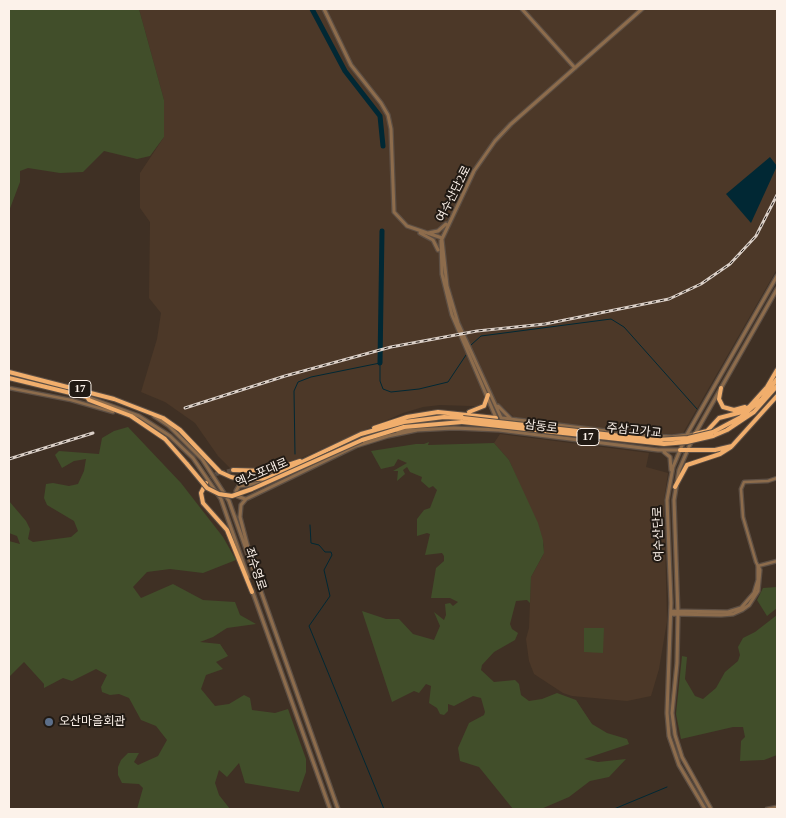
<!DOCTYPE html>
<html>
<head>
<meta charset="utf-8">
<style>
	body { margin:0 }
	#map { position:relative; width:786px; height:818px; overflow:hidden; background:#3f3024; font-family:"Times New Roman",serif }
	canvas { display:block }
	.frame { position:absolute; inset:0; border:10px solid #fcf2ea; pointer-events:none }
</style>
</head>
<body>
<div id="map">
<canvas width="786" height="818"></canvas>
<div class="frame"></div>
</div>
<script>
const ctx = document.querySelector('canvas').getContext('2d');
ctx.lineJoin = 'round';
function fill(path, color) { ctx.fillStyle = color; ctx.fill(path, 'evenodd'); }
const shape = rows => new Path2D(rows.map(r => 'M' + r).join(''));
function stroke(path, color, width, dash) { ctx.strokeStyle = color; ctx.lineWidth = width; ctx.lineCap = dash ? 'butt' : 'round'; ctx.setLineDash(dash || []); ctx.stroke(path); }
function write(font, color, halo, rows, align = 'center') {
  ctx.font = font + ' "Times New Roman","Noto Sans KR",serif'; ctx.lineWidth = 4; ctx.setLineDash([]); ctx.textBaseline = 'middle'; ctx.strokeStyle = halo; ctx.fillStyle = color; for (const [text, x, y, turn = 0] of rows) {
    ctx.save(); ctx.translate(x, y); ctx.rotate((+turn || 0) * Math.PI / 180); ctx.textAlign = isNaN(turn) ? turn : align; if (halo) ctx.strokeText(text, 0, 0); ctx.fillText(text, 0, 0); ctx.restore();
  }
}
const built = shape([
	[139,9,777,9,777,269,683,433,664,435,619,431,514,417,503,407,440,405,423,407,403,413,274,470,235,470,230,468,218,456,195,423,165,402,141,392,157,339,161,313,149,298,150,222,140,208,140,173,164,137,164,100],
	[500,434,649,453,646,467,668,473,664,500,667,621,659,669,651,696,627,701,572,696,563,693,534,674,529,661,526,639,529,628,531,577,543,555,544,546,541,535,509,460,494,443]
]);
const green = shape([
	[9,9,139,9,164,100,164,137,150,156,137,159,104,151,83,172,60,173,28,168,20,171,20,182,9,211],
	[128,427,181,483,223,537,236,560,203,573,170,569,147,572,133,587,141,598,173,584,203,600,235,602,240,615,256,624,227,628,213,637,200,642,220,644,228,656,216,662,223,669,206,675,201,689,215,706,229,704,244,695,250,698,252,710,275,713,288,709,306,759,306,772,299,792,245,783,239,763,227,777,219,770,215,783,219,795,230,809,137,809,143,788,139,784,122,783,118,775,118,767,121,760,128,753,139,753,134,762,138,765,158,756,167,740,156,726,141,720,129,698,119,694,110,695,102,692,101,687,107,675,96,669,72,681,63,678,44,688,44,684,24,662,9,677,9,541,20,544,17,536,9,533,9,501,26,521,30,529,28,539,33,542,71,537,78,531,74,521,47,505,44,498,46,484,53,483,69,486,78,484,84,471,86,459,74,461,62,468,55,455,59,451,99,454,102,438,114,431],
	[429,442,428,445,494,443,509,460,538,523,543,540,544,553,531,577,530,603,527,600,516,601,510,624,512,629,518,633,515,640,494,652,482,665,481,670,494,682,515,680,519,684,521,695,529,701,542,699,557,693,576,700,592,724,607,733,627,739,629,744,584,759,598,762,626,759,609,777,590,781,569,797,541,809,513,809,479,767,460,761,458,748,469,723,484,715,485,712,481,698,473,696,454,706,448,704,448,711,444,715,440,714,437,708,429,703,431,686,426,684,419,693,414,691,392,702,362,611,386,619,399,619,413,634,434,640,440,626,434,612,444,620,446,615,445,604,450,603,453,606,458,602,450,598,431,598,436,568,444,561,444,556,442,553,425,555,430,534,427,533,417,536,417,519,424,510,430,508,437,490,433,486,429,488,421,481,422,477,410,472,407,467,403,470,405,474,397,481,398,471,393,471,407,463,398,459,394,466,381,469,371,451,416,444,424,444],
	[777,587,777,608,767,616,757,600,763,588],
	[777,615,777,755,764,760,740,761,741,741,745,737,743,727,733,727,681,739,676,714,682,656,687,657,685,679,695,696,703,699,716,688,725,672,738,661,740,655,738,647,743,638,755,632],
	[584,628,604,628,603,653,584,652]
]);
const water = shape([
	[770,157,777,166,751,223,726,194]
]);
const stream = shape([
	[471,345,481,336,611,319,624,327,697,409],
	[295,454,294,391,298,382,311,377,380,363,380,381,383,389,391,392,419,389,448,382,466,355],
	[310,525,311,543,319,545,325,552,331,552,332,555,324,570,330,596,309,626,384,809],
	[614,809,667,787]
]);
const river = shape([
	[312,9,345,71,380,116,383,146],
	[380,363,382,231]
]);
const trunkTunnel = shape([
	[207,483,216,474,233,470]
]);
const minor = shape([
	[9,388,71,400,113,412],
	[777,478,768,481,744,482,741,489,743,517,756,562,758,566,777,561],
	[767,809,777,807]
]);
const tertiary = shape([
	[324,9,351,65,381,103,388,115,391,129,394,212,407,226,442,238],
	[522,9,575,68],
	[420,233,433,240,438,250],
	[428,233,438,231,446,224],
	[442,240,447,286,458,323,504,424],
	[87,397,139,416,170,436,193,458,221,499,248,577],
	[498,406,511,419],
	[154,416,169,426,202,459,229,501,338,809],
	[502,418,646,436,672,437,695,434],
	[497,420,452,315,442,274,441,241,474,171,495,141,511,124,642,9],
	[397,431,454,428,499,430,658,450,680,450],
	[695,434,777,289],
	[692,440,679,470,674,500,678,614,677,663,672,713,675,735,682,757,711,809],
	[664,452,670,457,671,470],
	[245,499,237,496,236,491,239,486,261,483,267,478],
	[251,559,240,517,241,505,246,499,356,446,388,436,417,430],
	[252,590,330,809],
	[671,614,721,615,733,614,742,610,749,605,758,591,760,570,758,566,758,580,754,593,741,608,728,612,671,611],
	[705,809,679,765,669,736,667,713,671,603,667,500,673,467,686,436,777,276]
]);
const trunk = shape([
	[9,372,114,399,163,418,180,430,220,472,231,477,245,480,268,478,361,434,404,422,444,417,463,418],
	[9,378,87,397,89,400,131,416,165,439,187,464],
	[721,388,719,399,723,407,734,410,745,407],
	[469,412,484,406,488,395],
	[374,428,407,417,438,412,496,418],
	[713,432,741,417,762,399,777,379],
	[695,434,707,431,719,418,742,412,749,407,767,387,777,370],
	[713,436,727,430,754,412,777,386],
	[362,440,404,427,462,422],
	[680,450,715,450,732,446,777,396],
	[233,470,270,471,300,461],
	[206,483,201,493,203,503,227,530,252,592],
	[675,487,687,465,720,454,731,447]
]);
const rail = shape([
	[185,408,285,376,391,347,477,331,545,324,669,299,701,284,730,264,756,236,777,195],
	[9,459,93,433]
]);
const trunkBridge = shape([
	[463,418,657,440,688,438,713,432],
	[462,422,664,444,687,442,713,436],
	[187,464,207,488,219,494,232,496,252,489,362,440]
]);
const markers = [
	[49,722,5,"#5c6f8a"]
];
const shields = [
	[80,389,22],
	[588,437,22]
];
const shieldNames = [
	["17",80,389],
	["17",588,437]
];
const streetNames = [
	["여수산단2로",454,194,-63],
	["삼동로",541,427,7],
	["주삼고가교",634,431,6],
	["엑스포대로",262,473,-23],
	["여수산단로",659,534,-92],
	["좌수영로",255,569,72]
];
const poiNames = [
	["오산마을회관",59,722]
];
fill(built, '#4c3828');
fill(green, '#414e2a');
fill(water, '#012834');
stroke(stream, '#012834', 1);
stroke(river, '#012834', 5);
stroke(trunkTunnel, '#5b4d42', 4, [4, 2]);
stroke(minor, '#5d4f44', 5);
stroke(tertiary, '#5d4f44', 5.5);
stroke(trunk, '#5d4f44', 6);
stroke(minor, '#8d6c4c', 2.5);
stroke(tertiary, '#8d6c4c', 3);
stroke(trunk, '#f1ae6c', 4);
stroke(rail, '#dacfc7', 3);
stroke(rail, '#211a14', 1, [4]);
stroke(trunkBridge, '#5d4f44', 6, []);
stroke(trunkBridge, '#f1ae6c', 4);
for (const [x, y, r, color] of markers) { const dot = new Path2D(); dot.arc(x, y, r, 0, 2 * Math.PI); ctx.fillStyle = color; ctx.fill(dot); stroke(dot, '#211a14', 2); }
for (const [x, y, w] of shields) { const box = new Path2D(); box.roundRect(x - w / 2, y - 8.5, w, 17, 4); ctx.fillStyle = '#211a14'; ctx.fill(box); stroke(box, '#fcf2ea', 1); }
write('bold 11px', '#fcf2ea', null, shieldNames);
write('12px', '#fcf2ea', '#211a14', streetNames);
write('12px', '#fcf2ea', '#211a14', poiNames, 'left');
</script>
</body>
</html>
